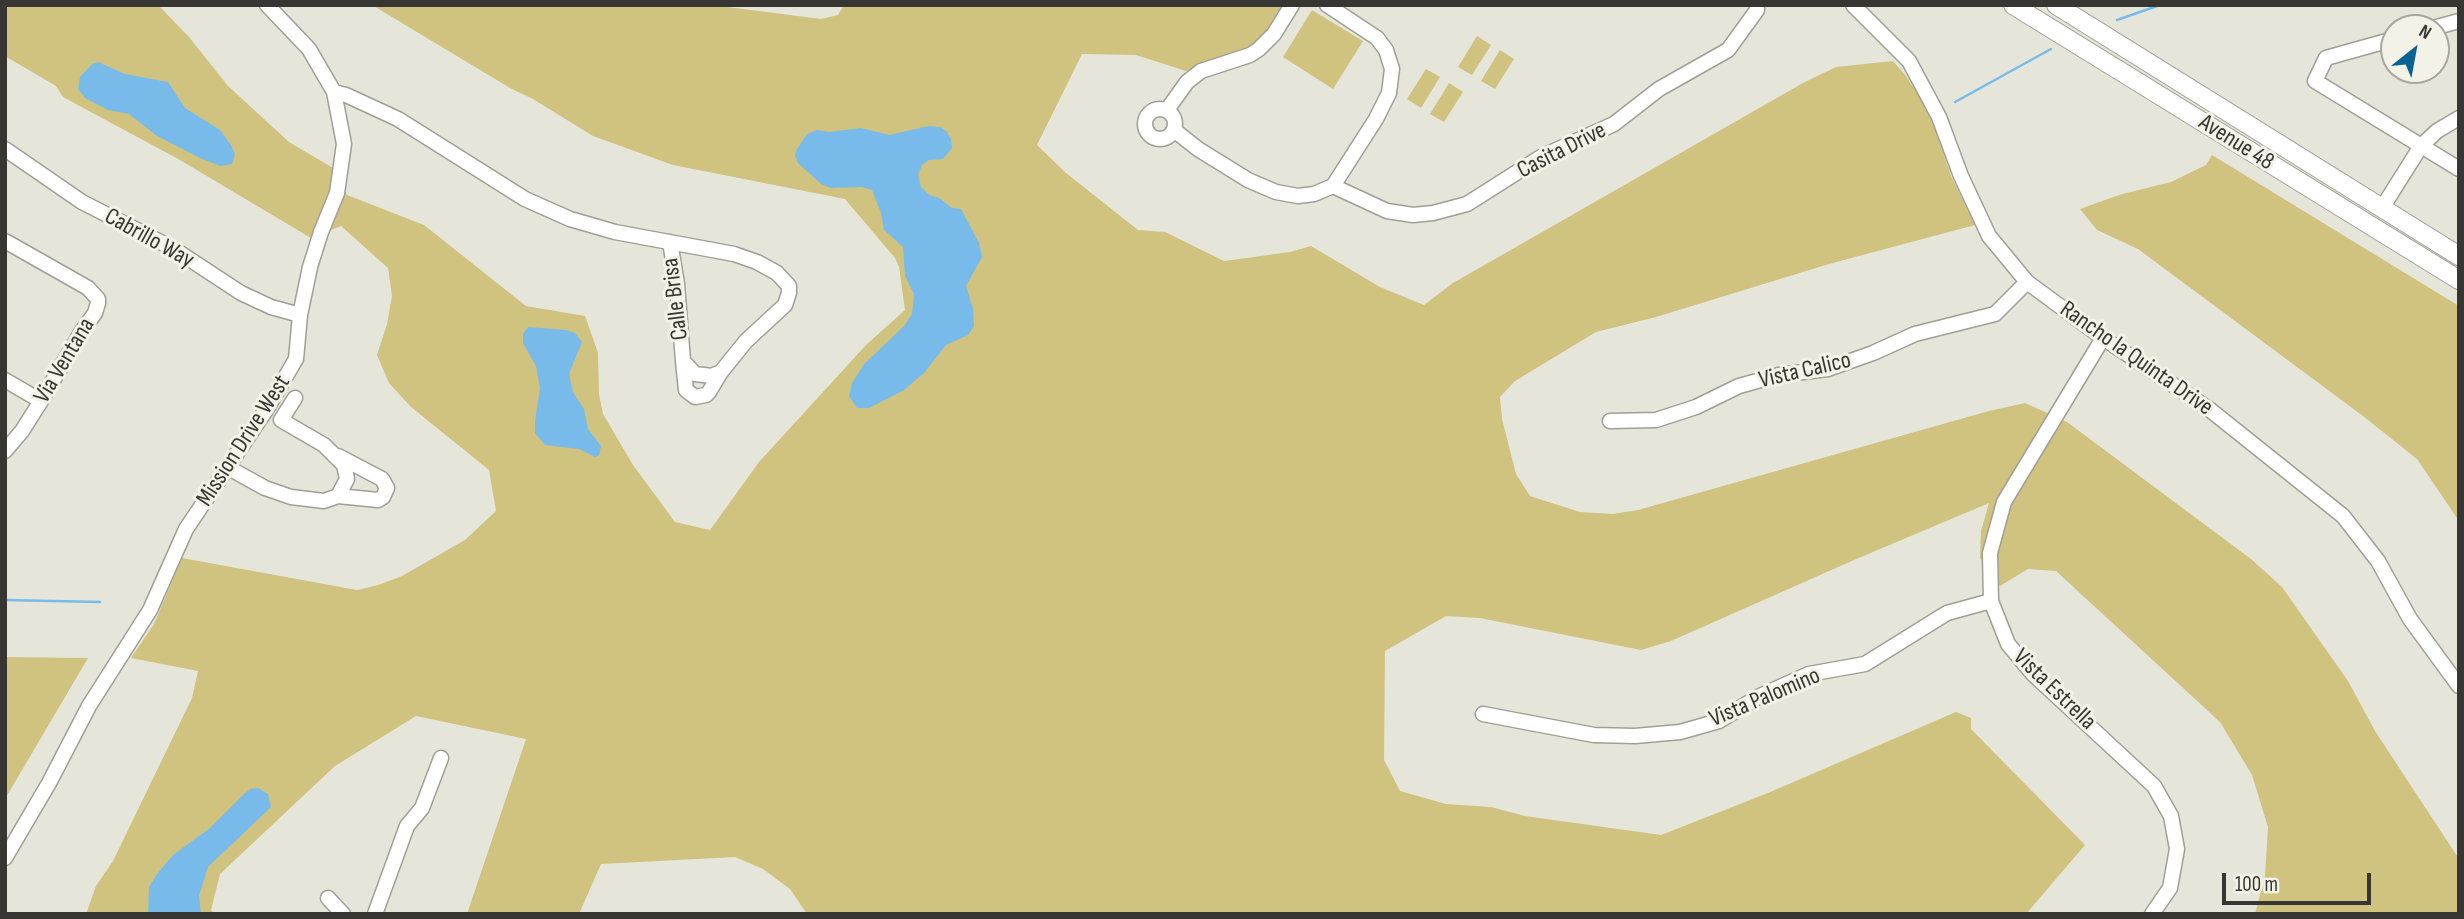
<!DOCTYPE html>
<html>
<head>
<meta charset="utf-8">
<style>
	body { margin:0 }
	#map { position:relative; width:2464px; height:919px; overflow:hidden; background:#e6e5da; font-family:"Sofia Sans Condensed",sans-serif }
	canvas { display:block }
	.frame { position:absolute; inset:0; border:7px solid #373632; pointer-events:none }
	.north { position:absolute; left:2380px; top:14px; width:70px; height:70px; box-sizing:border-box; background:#f3f2e7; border:2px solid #a8a79f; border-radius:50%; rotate:31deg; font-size:19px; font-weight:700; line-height:28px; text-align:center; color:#373632 }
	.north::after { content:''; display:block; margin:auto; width:24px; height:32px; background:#056292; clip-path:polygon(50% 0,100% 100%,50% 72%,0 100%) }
	.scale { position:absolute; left:2222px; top:873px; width:149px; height:32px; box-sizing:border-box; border:4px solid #373632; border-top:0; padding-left:9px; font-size:21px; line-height:24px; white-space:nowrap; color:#373632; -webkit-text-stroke:5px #f3f2e7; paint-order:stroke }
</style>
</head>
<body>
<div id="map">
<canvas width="2464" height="919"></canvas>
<div class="frame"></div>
<div class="north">N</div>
<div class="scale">100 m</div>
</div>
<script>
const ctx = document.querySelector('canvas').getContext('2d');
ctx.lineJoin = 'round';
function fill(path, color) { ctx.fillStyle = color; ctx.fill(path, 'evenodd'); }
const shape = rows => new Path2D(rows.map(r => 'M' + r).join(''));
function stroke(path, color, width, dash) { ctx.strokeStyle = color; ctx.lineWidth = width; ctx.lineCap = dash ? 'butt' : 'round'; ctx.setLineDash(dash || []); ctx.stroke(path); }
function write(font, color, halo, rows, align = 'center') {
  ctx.font = font + ' "Sofia Sans Condensed",sans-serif'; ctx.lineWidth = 6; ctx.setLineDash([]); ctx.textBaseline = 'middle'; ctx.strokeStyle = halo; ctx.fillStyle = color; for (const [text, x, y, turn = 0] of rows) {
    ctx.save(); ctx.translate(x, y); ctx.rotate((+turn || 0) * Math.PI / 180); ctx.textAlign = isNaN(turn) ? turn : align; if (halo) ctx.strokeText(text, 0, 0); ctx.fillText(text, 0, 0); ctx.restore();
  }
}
const green = shape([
	[5,5,158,5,189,37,228,86,289,142,333,168,347,195,424,225,526,306,585,316,598,353,599,394,603,414,633,465,675,522,710,530,759,462,866,345,905,310,899,267,895,258,845,199,673,165,593,136,533,99,510,88,372,5,712,5,821,19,838,15,844,5,1282,5,1278,16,1256,44,1186,71,1136,55,1082,54,1037,145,1066,173,1138,230,1165,232,1224,261,1290,252,1311,246,1380,287,1424,305,1453,283,1803,83,1836,67,1893,61,1906,76,1923,102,1936,131,1951,176,1975,225,1829,264,1656,317,1596,332,1515,381,1500,397,1502,419,1516,474,1530,496,1580,512,1613,514,1638,510,1989,411,2025,403,2067,422,2251,559,2282,587,2348,681,2375,731,2459,859,2459,914,2255,914,2265,876,2268,827,2252,775,2220,722,2056,571,2028,569,2000,586,1980,558,1981,531,1989,503,1854,560,1671,641,1641,650,1480,618,1446,616,1385,651,1384,760,1400,791,1446,804,1491,807,1525,816,1661,835,1768,793,1956,712,1971,718,1971,729,2085,845,2026,914,807,914,790,889,763,869,735,857,601,864,579,914,467,914,526,739,416,716,335,766,220,874,211,910,215,914,86,914,96,886,113,861,192,698,198,671,131,658,154,624,182,558,357,590,378,585,402,576,465,540,496,511,489,470,411,407,389,383,377,355,387,324,392,296,388,268,341,226,311,238,180,160,63,97,56,86,5,56],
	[1312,10,1363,41,1333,89,1283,57],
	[1477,36,1491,45,1472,75,1458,67],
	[1500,50,1514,59,1495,89,1481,81],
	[1426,69,1440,77,1421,108,1407,99],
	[1449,83,1463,92,1444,122,1430,114],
	[2212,155,2459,306,2459,521,2417,459,2363,416,2138,249,2097,230,2080,209,2119,195,2171,182,2206,165],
	[5,657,88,658,5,799]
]);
const water = shape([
	[98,62,125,74,168,82,185,108,220,130,231,145,235,154,232,164,220,166,200,158,157,136,129,114,108,110,85,98,78,89,80,77,92,64],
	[929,126,940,127,946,131,951,139,952,148,943,159,929,160,922,165,918,175,921,187,929,195,939,198,952,208,961,209,979,243,982,257,966,286,973,309,974,326,968,335,946,345,924,373,904,390,869,408,857,408,849,396,852,383,864,364,904,326,912,314,914,294,905,276,903,247,884,230,881,213,872,190,862,187,831,188,821,184,798,163,795,155,797,149,807,134,817,130,829,132,861,128,889,135],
	[528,327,566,330,575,333,582,342,569,374,573,392,584,409,588,429,601,446,599,455,595,457,579,449,545,445,535,433,535,421,540,388,536,366,523,343,523,334],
	[258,788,268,794,271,807,208,867,199,896,201,914,148,914,149,887,157,874,173,855,210,828,243,795,250,789]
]);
const stream = shape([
	[2117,20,2160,5],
	[1955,102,2051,49],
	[5,600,100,602]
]);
const minor = shape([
	[1853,5,1909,61,1939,117,1961,176,1989,236,2027,282,2103,338,2209,409,2343,516,2378,561,2410,619,2459,686],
	[2433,28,2459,21],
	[2394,39,2326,58,2315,81,2459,169],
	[334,92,346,95,398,119,525,199,570,219,615,232,734,254,757,262,777,273,789,286,789,293,785,305,746,341,721,372,712,376,695,374,683,361,677,284,670,242],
	'1145 124a15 15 0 1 1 30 0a15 15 0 1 1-30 0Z',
	[1167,110,1187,82,1201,71,1250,55,1259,49,1274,34,1292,5],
	[1174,130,1198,149,1248,180,1276,192,1298,196,1314,194,1333,186,1376,119,1389,93,1392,69,1386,50,1377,38,1327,5],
	[5,149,82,202,174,249,241,293,271,307,300,315],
	[1333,186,1387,211,1413,215,1433,213,1467,204,1541,157,1614,124,1659,89,1728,50,1757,10,1757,5],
	[2382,208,2421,146,2437,131,2459,118],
	[5,241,88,288,98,299,98,303,95,313,82,331,41,401,22,431,5,451],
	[2103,338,2004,502,1990,553,1991,601,2008,644,2033,674,2154,786,2171,816,2177,849,2170,888,2152,914],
	[683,361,686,390,695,397,706,395,709,392,721,372],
	[5,380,41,401],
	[1610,421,1656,420,1696,407,1739,386,1779,375,1828,369,1873,353,1915,334,1995,314,2027,282],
	[338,456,382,479,387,488,383,497,378,500,338,496],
	[227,467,265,488,291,497,324,501,338,496,347,479,344,465,324,445,281,420,295,398],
	[1483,714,1594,735,1635,736,1680,732,1719,721,1758,697,1809,674,1865,664,1947,613,1991,601],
	[5,858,49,783,89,706,150,610,186,529,266,410,296,359,300,315,310,267,321,232,337,193,344,144,334,92,309,49,267,5],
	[328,898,343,914],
	[375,914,407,826,422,808,441,758]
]);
const major = shape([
	[2013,5,2459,280],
	[2056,5,2459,256]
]);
const streetNames = [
	["Avenue 48",2236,143,32],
	["Casita Drive",1562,151,-27],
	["Cabrillo Way",149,239,29],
	["Calle Brisa",676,299,-97],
	["Rancho la Quinta Drive",2136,359,35],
	["Via Ventana",65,361,-59],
	["Vista Calico",1805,371,-13],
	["Mission Drive West",244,441,-57],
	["Vista Estrella",2054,690,44],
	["Vista Palomino",1765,698,-23]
];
fill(green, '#cfc37f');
fill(water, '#78bbeb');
stroke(stream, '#78bbeb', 2.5);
stroke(minor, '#a09f95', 17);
stroke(major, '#a09f95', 20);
stroke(minor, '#fff', 14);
stroke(major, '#fff', 18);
write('24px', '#373632', '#f3f2e7', streetNames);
</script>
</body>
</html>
